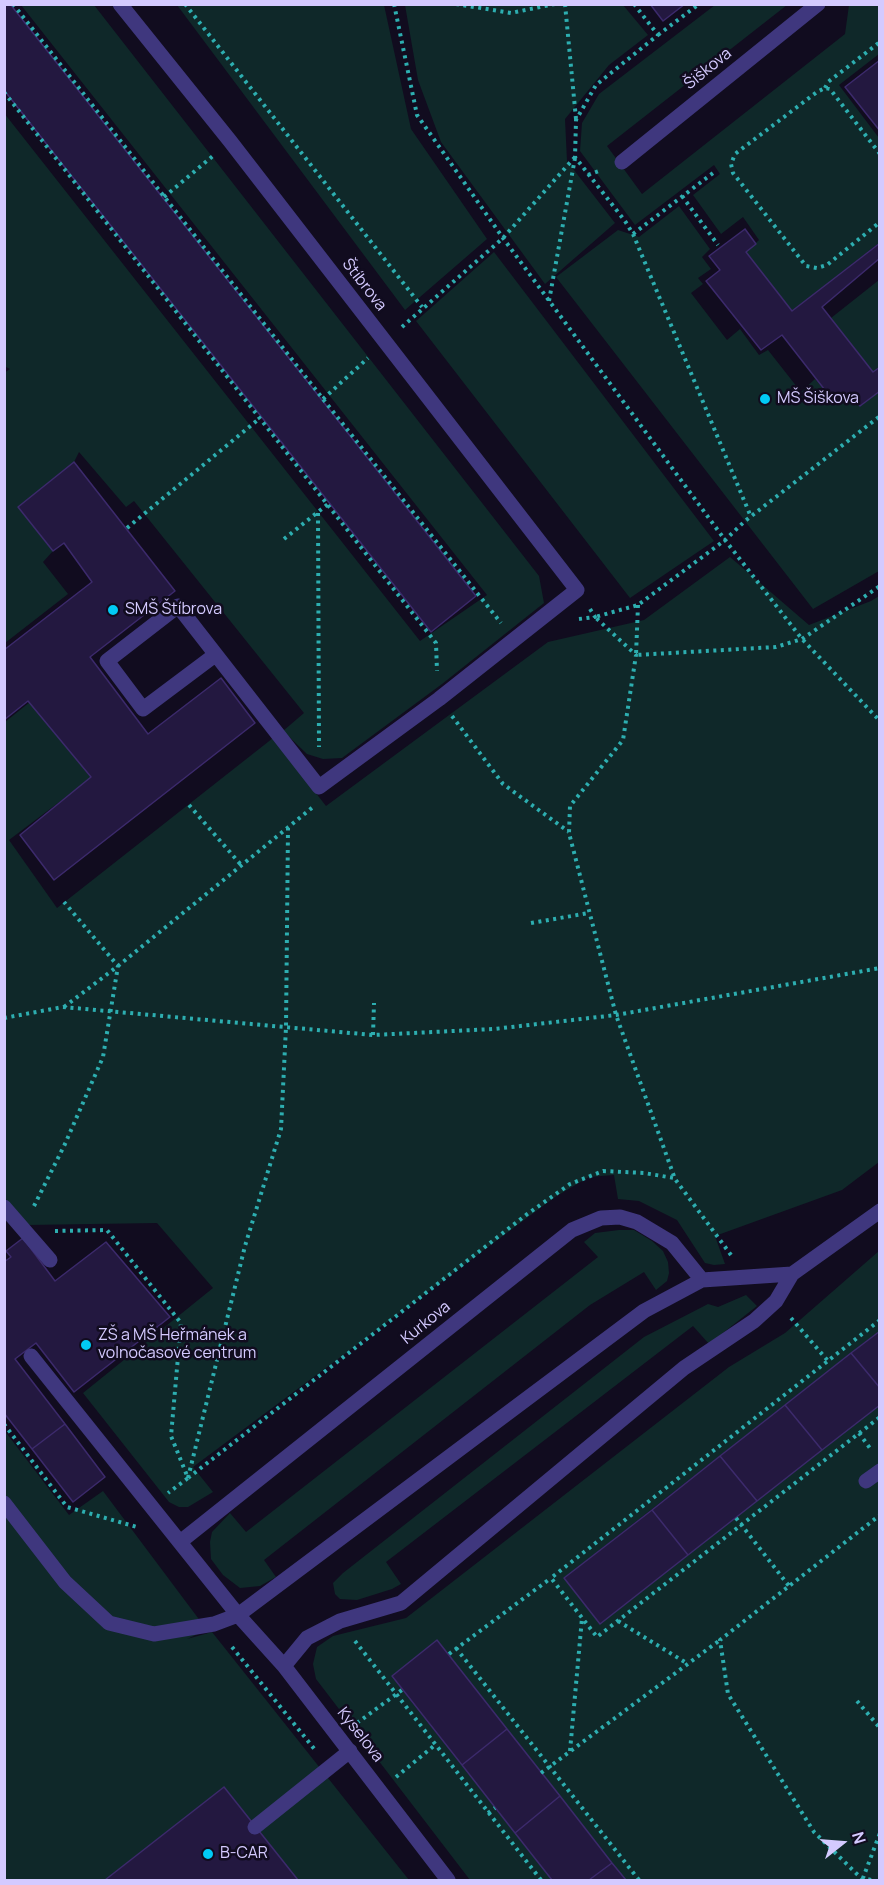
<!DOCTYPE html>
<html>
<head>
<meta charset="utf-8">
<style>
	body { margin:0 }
	#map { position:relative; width:884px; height:1885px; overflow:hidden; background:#110c1f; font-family:Manrope,sans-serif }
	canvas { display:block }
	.frame { position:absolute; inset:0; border:6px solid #d4caff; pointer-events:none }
	.north { position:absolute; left:812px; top:1813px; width:60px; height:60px; -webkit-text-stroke:4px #110c1f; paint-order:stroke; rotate:73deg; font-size:16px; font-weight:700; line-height:24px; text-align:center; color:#d4caff }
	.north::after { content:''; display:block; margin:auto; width:21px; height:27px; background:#d4caff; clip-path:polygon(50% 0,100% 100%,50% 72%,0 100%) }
</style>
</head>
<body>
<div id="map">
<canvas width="884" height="1885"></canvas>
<div class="frame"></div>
<div class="north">N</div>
</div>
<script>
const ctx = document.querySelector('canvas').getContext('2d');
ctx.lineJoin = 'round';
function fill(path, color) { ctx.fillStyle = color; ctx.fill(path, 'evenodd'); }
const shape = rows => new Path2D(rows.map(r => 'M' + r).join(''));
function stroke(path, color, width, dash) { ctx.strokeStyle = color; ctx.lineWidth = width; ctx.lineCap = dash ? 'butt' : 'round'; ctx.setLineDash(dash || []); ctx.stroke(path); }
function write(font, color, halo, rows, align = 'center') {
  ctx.font = font + ' Manrope,sans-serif'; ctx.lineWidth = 5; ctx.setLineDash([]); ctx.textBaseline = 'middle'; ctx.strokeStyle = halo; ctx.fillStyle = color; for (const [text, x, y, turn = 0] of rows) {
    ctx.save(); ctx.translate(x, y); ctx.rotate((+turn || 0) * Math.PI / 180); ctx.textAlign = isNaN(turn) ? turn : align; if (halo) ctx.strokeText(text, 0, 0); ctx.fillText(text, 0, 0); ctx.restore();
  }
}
const green = shape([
	[21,5,94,5,539,576,544,603,442,684,342,758,323,759,307,754,283,731,304,713,134,501,126,507,79,452,74,462,18,507,53,551,43,562,68,594,5,643,4,373,10,369,4,366,4,113,420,641,487,595],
	[177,5,384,5,411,129,487,239,405,310],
	[405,5,623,5,648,35,609,65,565,119,567,161,615,223,545,284,441,142,418,80],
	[715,5,787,5,607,146,642,194,845,34,849,5,879,5,879,54,839,85,879,138,879,243,792,311,746,252,759,240,743,217,721,234,693,195,720,174,714,165,635,225,580,151,582,123,599,94],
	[679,206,710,249,702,257,711,269,698,278,703,284,691,293,727,340,740,329,759,355,768,350,801,392,815,379,835,403,849,392,860,406,879,391,879,571,813,609,556,277,618,230,639,237],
	[494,252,714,541,630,598,416,321],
	[879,280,879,367,873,372,831,318],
	[730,557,809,625,871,601,879,596,879,1162,842,1190,715,1236,725,1264,714,1265,705,1263,677,1220,639,1201,618,1199,614,1175,589,1177,555,1197,193,1467,213,1492,188,1507,179,1507,169,1502,83,1393,213,1288,157,1223,27,1225,5,1198,5,722,30,702,91,778,9,840,57,908,273,738,326,806,548,642,644,620],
	[619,1230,634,1230,652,1241,663,1251,668,1262,669,1273,667,1281,656,1290,644,1272,590,1305,264,1560,276,1577,260,1586,240,1588,223,1575,211,1559,210,1542,212,1532,230,1513,246,1532,598,1257,584,1242,595,1233],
	[879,1251,879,1331,564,1578,600,1624,879,1405,879,1880,626,1880,437,1640,392,1677,552,1880,470,1880,316,1679,313,1664,317,1647,333,1636,406,1618,729,1367,785,1333],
	[746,1295,757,1306,709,1344,693,1326,386,1562,401,1584,392,1589,357,1600,340,1599,335,1594,333,1583,343,1573,644,1337,708,1304,718,1307],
	[4,1430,69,1515,103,1491,207,1630,187,1639,212,1632,409,1880,298,1880,224,1787,105,1880,5,1880]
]);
const building = shape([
	[4,4,10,4,56,62,476,596,431,632,4,90,4,4],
	[650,4,685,4,663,21,650,4],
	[880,60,880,131,845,87,880,60],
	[745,229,756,244,746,252,792,311,880,243,880,258,822,307,873,372,880,367,880,391,860,406,849,392,835,403,782,335,761,350,706,281,720,270,709,256,745,229],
	[74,462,175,591,90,657,148,734,221,678,255,723,54,880,20,835,91,777,28,701,4,720,4,650,92,582,64,543,53,551,18,507,74,462],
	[23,1238,55,1281,106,1242,170,1317,74,1392,36,1343,15,1359,65,1424,32,1449,4,1413,4,1262,11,1257,6,1251,23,1238],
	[880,1331,880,1388,851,1353,880,1331],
	[851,1353,880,1388,880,1405,822,1450,785,1405,851,1353],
	[785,1405,822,1450,757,1501,720,1456,785,1405],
	[65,1424,105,1477,73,1502,32,1449,65,1424],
	[720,1456,757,1501,688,1555,652,1510,720,1456],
	[652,1510,688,1555,600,1624,564,1578,652,1510],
	[437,1640,507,1729,462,1765,392,1676,437,1640],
	[507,1729,560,1796,515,1833,462,1765,507,1729],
	[224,1787,298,1880,105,1880,224,1787],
	[560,1796,612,1863,589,1880,552,1880,515,1833,560,1796],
	[612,1863,626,1880,589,1880,612,1863]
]);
const path = shape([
	[13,4,323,399,501,623],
	[185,4,422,307],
	[394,4,417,115,503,238,725,540,802,639,880,721],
	[456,4,511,13,555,4],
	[565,4,576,119],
	[634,4,658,35,596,85,576,120,575,157,625,221,633,234,751,517],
	[658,35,699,4],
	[825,88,828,82,880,42],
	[4,92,436,643,437,671],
	[880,154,830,89,825,88,817,92,735,154,731,164,733,173,806,266,817,268,827,265,880,222],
	[588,175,602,170],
	[682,196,718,245],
	[164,197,214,155],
	[633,234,713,173],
	[549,301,575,158],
	[402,327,503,238,575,157],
	[323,399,368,358],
	[318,513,319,747],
	[127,528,260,418],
	[284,539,328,504],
	[638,605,636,655,776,647,802,639,880,586],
	[579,619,595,617,590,609],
	[452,716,503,784,569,832],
	[189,805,242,866],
	[531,923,589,913],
	[64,1007,118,966,313,807],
	[4,1018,63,1007,373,1035,494,1029,616,1015,880,968],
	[373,1035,374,1003],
	[34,1206,65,1144,103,1057,118,966,64,902],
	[55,1231,107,1230,181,1323,171,1436,188,1478,168,1493],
	[731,1255,675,1179,616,1015,569,833,570,806,623,740,636,655,595,617,638,605,725,540,745,521,880,416],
	[791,1318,828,1361],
	[880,1320,551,1578,597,1637,880,1417],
	[4,1424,67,1507,137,1527],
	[859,1433,872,1451],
	[188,1478,245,1246,281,1129,286,1027,288,828],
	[188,1478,526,1215,570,1184,603,1171,644,1173,674,1178],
	[736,1518,789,1586],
	[618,1621,688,1664],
	[355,1641,541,1880],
	[232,1647,316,1751],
	[456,1648,639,1880],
	[449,1654,551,1578],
	[857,1701,880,1728],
	[357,1723,402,1690],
	[570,1751,582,1618],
	[541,1773,720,1640],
	[396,1777,435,1745],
	[488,1813,495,1808],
	[863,1880,814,1832,728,1694,720,1640,880,1515],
	[871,1880,863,1878,880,1833]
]);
const minor = shape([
	[120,4,230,141,577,590,439,699,319,787,178,606,107,661,143,709,215,655],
	[622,162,818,4],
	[4,1207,50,1260],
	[31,1356,238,1615,284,1666,448,1880],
	[866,1481,880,1471],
	[4,1503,65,1582,109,1623,154,1634,214,1624,238,1615,644,1311,702,1280,792,1274,880,1211],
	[180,1542,572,1230,601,1218,620,1217,637,1222,672,1243,702,1280],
	[284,1666,307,1638,340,1621,401,1603,684,1368,754,1321,776,1301,792,1274],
	[255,1827,350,1751]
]);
const markers = [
	[765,399,6,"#01caf5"],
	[113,610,6,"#01caf5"],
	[86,1345,6,"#01caf5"],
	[208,1854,6,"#01caf5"]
];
const streetNames = [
	["Šiškova",708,69,-39],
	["Štíbrova",364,285,52],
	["Kurkova",426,1323,-39],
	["Kyselova",360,1735,52]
];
const poiNames = [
	["MŠ Šiškova",777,399],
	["SMŠ Štíbrova",125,610],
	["ZŠ a MŠ Heřmánek a",98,1336],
	["volnočasové centrum",98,1354],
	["B-CAR",220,1854]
];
fill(green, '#0f2829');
fill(building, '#231840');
stroke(building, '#3c2a6c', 1.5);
stroke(path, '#2daeb0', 4, [3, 4.5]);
stroke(minor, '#3f377e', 15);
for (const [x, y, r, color] of markers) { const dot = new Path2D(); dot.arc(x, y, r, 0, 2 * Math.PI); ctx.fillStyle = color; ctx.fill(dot); stroke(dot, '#110c1f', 2); }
write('16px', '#d4caff', '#110c1f', streetNames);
write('16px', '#d4caff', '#110c1f', poiNames, 'left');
</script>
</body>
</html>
